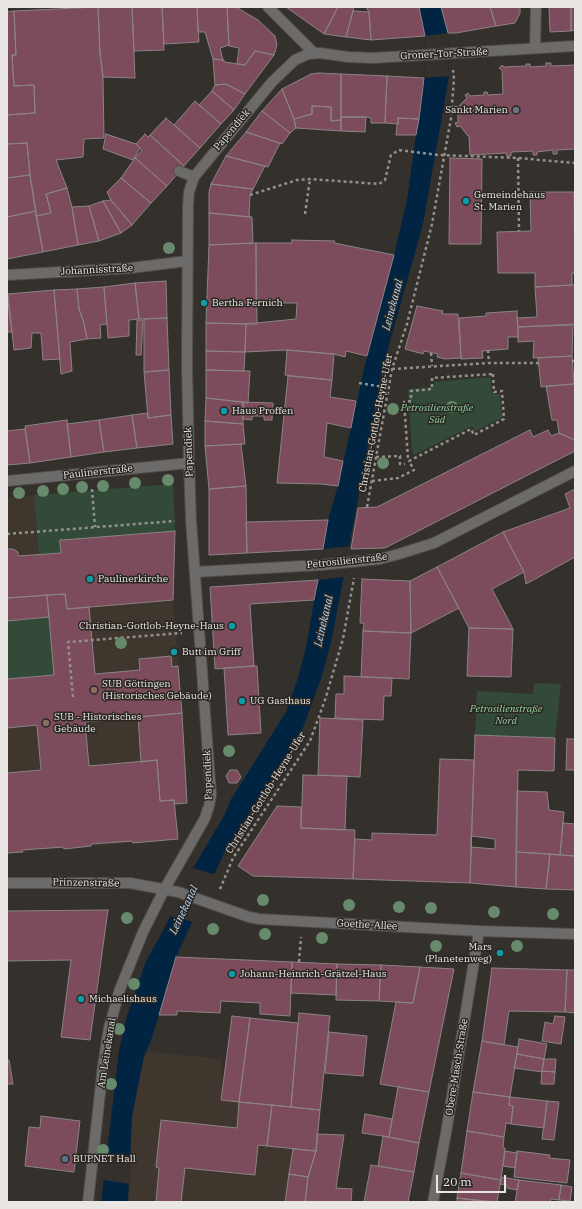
<!DOCTYPE html>
<html>
<head>
<meta charset="utf-8">
<style>
	body { margin:0 }
	#map { position:relative; width:582px; height:1209px; overflow:hidden; background:#34302c; font-family:"IBM Plex Serif",serif }
	canvas { display:block }
	.frame { position:absolute; inset:0; border:8px solid #e9e6e3; pointer-events:none }
	.scale { position:absolute; left:436px; top:1175px; width:70px; height:18px; box-sizing:border-box; border:2px solid #e9e6e3; border-top:0; padding-left:5px; font-size:12px; line-height:14px; white-space:nowrap; color:#e9e6e3; -webkit-text-stroke:3px #2a2722; paint-order:stroke }
</style>
</head>
<body>
<div id="map">
<canvas width="582" height="1209"></canvas>
<div class="frame"></div>
<div class="scale">20 m</div>
</div>
<script>
const ctx = document.querySelector('canvas').getContext('2d');
ctx.lineJoin = 'round';
function fill(path, color) { ctx.fillStyle = color; ctx.fill(path, 'evenodd'); }
const shape = rows => new Path2D(rows.map(r => 'M' + r).join(''));
function stroke(path, color, width, dash) { ctx.strokeStyle = color; ctx.lineWidth = width; ctx.lineCap = dash ? 'butt' : 'round'; ctx.setLineDash(dash || []); ctx.stroke(path); }
function write(font, color, halo, rows, align = 'center') {
  ctx.font = font + ' "IBM Plex Serif",serif'; ctx.lineWidth = 3; ctx.setLineDash([]); ctx.textBaseline = 'middle'; ctx.strokeStyle = halo; ctx.fillStyle = color; for (const [text, x, y, turn = 0] of rows) {
    ctx.save(); ctx.translate(x, y); ctx.rotate((+turn || 0) * Math.PI / 180); ctx.textAlign = isNaN(turn) ? turn : align; if (halo) ctx.strokeText(text, 0, 0); ctx.fillText(text, 0, 0); ctx.restore();
  }
}
const built = shape([
	[173,484,175,521,173,600,182,713,187,803,175,804,178,839,7,853,7,498],
	[150,1052,222,1059,222,1100,320,1110,316,1151,305,1202,128,1202,132,1116,144,1056]
]);
const green = shape([
	[491,377,492,394,500,394,502,418,475,431,472,426,414,455,412,451,408,389,434,387,434,382],
	[173,484,175,531,63,540,61,539,59,542,60,543,61,553,39,555,34,495],
	[49,617,54,675,7,679,7,621],
	[534,683,561,684,555,738,475,735,477,691,533,694]
]);
const water = shape([
	[419,7,441,7,448,33,449,76,423,224,382,370,332,638,322,676,301,733,225,851,176,957,159,1015,150,1043,144,1056,132,1116,128,1202,101,1202,119,1051,127,1016,146,961,164,929,193,868,225,814,230,801,286,712,298,678,306,648,328,520,338,486,367,356,394,255,407,200,424,78,425,36]
]);
const pier = shape([
	[448,33,449,76,424,78,425,36],
	[350,546,344,577,318,580,323,549],
	[193,868,214,874,212,885,197,916,193,922,170,916,172,907,186,878],
	[105,1153,131,1156,131,1184,102,1180]
]);
const building = shape([
	[98,7,100,53,103,77,104,138,84,139,83,157,56,160,67,188,46,194,51,213,36,216,30,175,27,143,7,144,7,115,35,113,34,85,14,86,12,55,16,55,14,11,98,7],
	[98,7,132,7,135,78,103,77,100,53,98,7],
	[132,7,162,7,164,50,134,51,132,7],
	[162,7,197,7,199,42,164,44,162,7],
	[197,7,227,7,229,45,220,48,223,60,213,59,205,32,198,32,197,7],
	[227,7,236,7,258,20,275,36,277,45,274,55,255,51,245,65,237,64,239,48,229,46,227,7],
	[286,7,338,7,324,34,286,7],
	[338,7,354,7,346,37,324,34,338,7],
	[366,7,419,7,425,36,371,40,369,12,366,7],
	[441,7,490,7,496,26,456,33,448,33,441,7],
	[490,7,520,7,520,13,515,23,496,26,490,7],
	[549,7,571,7,571,31,550,32,549,7],
	[571,7,575,7,575,30,571,31,571,7],
	[14,11,16,55,12,55,14,86,34,85,35,113,7,115,7,12,14,11],
	[353,11,369,12,371,40,346,37,353,11],
	[255,51,274,55,245,94,226,84,215,85,213,59,224,60,224,62,245,65,255,51],
	[546,63,551,63,551,66,575,65,575,149,557,150,557,154,553,154,553,150,537,152,537,155,533,155,533,151,511,152,511,156,507,156,506,153,470,155,469,136,468,136,460,126,457,127,455,123,458,122,458,110,454,109,455,106,458,107,467,98,465,95,468,93,470,96,484,95,484,92,487,92,488,95,503,94,502,70,499,68,502,65,504,67,526,66,526,64,530,64,530,67,546,66,546,63],
	[319,73,341,74,341,120,331,121,331,107,312,106,312,114,294,119,282,89,311,74,319,73],
	[341,74,387,76,385,123,371,123,371,118,366,117,341,117,341,74],
	[387,76,424,78,419,119,398,118,398,124,385,123,387,76],
	[226,84,245,94,234,110,212,91,215,85,226,84],
	[282,89,294,119,296,128,290,133,262,111,282,89],
	[212,91,234,110,221,124,199,105,212,91],
	[195,101,221,124,200,148,174,125,195,101],
	[312,106,331,107,331,121,341,120,341,131,296,128,294,119,312,114,312,106],
	[262,111,290,133,282,144,246,132,262,111],
	[341,117,366,117,365,132,341,131,341,117],
	[166,118,200,148,184,166,150,135,166,118],
	[398,118,419,119,416,135,396,135,397,124,398,124,398,118],
	[246,132,280,143,268,167,226,156,246,132],
	[106,134,136,144,140,148,133,160,103,149,106,134],
	[145,134,148,137,150,135,184,166,167,186,135,158,142,150,136,144,145,134],
	[27,143,30,175,7,178,7,144,27,143],
	[226,156,265,166,253,189,211,184,226,156],
	[135,158,167,186,151,203,121,178,135,158],
	[450,158,482,159,481,244,449,244,450,158],
	[30,175,36,211,7,217,7,178,30,175],
	[121,178,151,203,132,225,111,200,107,192,121,178],
	[211,184,253,189,250,195,249,217,209,213,209,192,211,184],
	[67,188,72,207,78,245,43,252,36,216,51,213,46,194,67,188],
	[530,192,574,192,575,273,572,273,572,285,535,287,535,273,498,273,497,232,531,231,530,192],
	[111,200,132,225,121,233,103,201,111,200],
	[103,201,121,233,99,241,89,206,103,201],
	[89,206,99,241,78,245,72,207,89,206],
	[36,211,43,252,7,259,7,217,36,211],
	[209,213,252,217,253,243,209,245,209,213],
	[292,240,335,241,334,243,394,255,367,356,346,351,345,357,334,354,287,350,245,352,246,324,296,319,297,303,256,303,256,243,292,243,292,240],
	[256,243,257,324,206,323,209,245,256,243],
	[166,281,167,318,139,319,135,283,166,281],
	[135,283,139,319,129,320,129,336,108,338,104,287,135,283],
	[572,285,575,285,575,324,518,327,517,318,537,317,535,287,572,285],
	[104,287,107,324,100,325,101,338,87,339,84,323,79,309,77,289,104,287],
	[77,289,79,309,84,323,87,339,70,342,72,371,61,374,54,290,77,289],
	[54,290,60,359,43,360,41,333,32,333,31,348,14,350,8,294,54,290],
	[7,294,12,332,7,332,7,294],
	[417,306,443,311,442,314,458,314,461,358,445,359,437,357,438,354,424,351,423,354,405,349,417,306],
	[517,311,518,337,508,337,508,349,482,351,483,358,461,359,459,318,486,316,486,313,517,311],
	[167,318,169,370,144,372,144,319,167,318],
	[137,320,143,320,141,355,136,355,137,320],
	[206,323,246,324,245,352,206,351,206,323],
	[573,325,572,356,533,358,534,341,518,342,518,327,573,325],
	[287,350,334,354,332,380,285,375,287,350],
	[206,351,245,352,244,371,206,370,206,351],
	[572,356,574,384,541,387,538,358,572,356],
	[169,370,171,415,148,418,144,372,169,370],
	[206,370,250,371,248,403,206,398,206,370],
	[288,376,332,380,330,397,356,401,351,428,327,423,324,457,343,461,338,486,321,484,277,483,288,376],
	[574,384,575,388,575,440,559,433,557,420,552,420,546,386,574,384],
	[206,398,243,402,243,424,205,421,206,398],
	[243,402,273,403,272,420,264,420,264,416,252,416,252,420,243,419,243,402],
	[148,413,148,418,171,415,173,444,137,448,132,415,148,413],
	[132,415,137,448,104,452,99,420,132,415],
	[67,420,71,457,30,463,25,426,67,420],
	[99,420,104,452,71,457,67,424,99,420],
	[205,421,243,424,245,444,205,446,205,421],
	[25,429,30,463,7,465,7,431,25,429],
	[530,430,533,437,548,430,551,436,559,433,575,440,575,451,385,548,351,549,358,508,377,507,530,430],
	[241,444,246,486,209,489,205,446,241,444],
	[246,486,247,553,209,555,209,489,246,486],
	[575,489,575,557,526,584,524,572,503,532,570,508,565,494,575,489],
	[328,520,323,549,247,553,246,522,328,520],
	[175,531,173,600,67,609,65,594,7,598,7,551,8,549,13,549,18,552,18,556,61,553,60,543,59,542,61,539,63,540,175,531],
	[503,532,524,572,492,589,513,629,469,628,437,567,503,532],
	[437,567,459,608,411,633,410,581,437,567],
	[362,579,410,581,411,633,363,631,364,623,360,623,362,579],
	[318,580,314,600,250,604,254,666,215,669,210,587,318,580],
	[65,594,67,609,89,607,95,674,140,670,139,659,171,656,172,667,178,666,182,713,85,722,89,766,157,760,160,801,174,800,178,839,133,843,132,841,91,844,91,846,64,849,63,847,22,850,23,852,7,853,7,773,41,770,37,725,7,728,7,679,54,675,47,595,65,594],
	[47,595,49,617,7,621,7,598,47,595],
	[469,628,513,629,511,677,467,676,469,628],
	[363,631,411,633,409,679,361,677,363,631],
	[254,666,257,666,261,733,228,735,224,668,254,666],
	[344,676,392,678,391,696,384,696,383,720,335,718,336,694,344,694,344,676],
	[182,713,187,803,175,804,174,800,160,801,157,760,141,762,138,717,182,713],
	[320,718,363,720,360,777,318,775,320,718],
	[475,735,555,738,554,771,518,770,516,887,470,883,475,735],
	[567,739,575,739,575,770,566,770,567,739],
	[440,759,474,760,470,883,353,879,355,839,372,840,372,833,437,835,440,759],
	[230,770,237,770,241,777,237,783,229,783,226,776,230,770],
	[303,775,347,776,345,830,301,828,303,775],
	[517,791,547,792,549,810,564,812,560,855,516,852,517,791],
	[277,806,301,807,301,828,355,830,353,879,253,876,238,866,277,806],
	[563,823,575,824,575,856,560,855,563,823],
	[471,836,495,839,495,849,471,847,471,836],
	[516,852,550,854,546,889,516,887,516,852],
	[550,854,575,856,575,890,546,889,550,854],
	[108,910,90,1040,61,1037,71,960,7,961,7,911,108,910],
	[176,957,292,962,290,1016,260,1014,260,1003,221,1001,220,1013,177,1011,177,1015,159,1015,176,957],
	[292,962,337,964,336,995,291,993,292,962],
	[337,964,381,965,379,1001,336,1000,337,964],
	[381,965,420,967,413,1003,379,1001,381,965],
	[420,967,454,969,429,1092,380,1084,396,1002,413,1003,420,967],
	[492,968,567,970,565,1012,509,1011,504,1045,482,1041,492,968],
	[567,970,575,970,575,1013,565,1012,567,970],
	[299,1013,330,1016,320,1110,291,1107,299,1013],
	[232,1016,250,1018,239,1102,221,1100,232,1016],
	[555,1016,565,1017,561,1044,542,1041,545,1022,553,1024,555,1016],
	[250,1018,298,1023,291,1107,239,1102,250,1018],
	[329,1032,367,1036,363,1076,325,1073,329,1032],
	[519,1039,547,1044,544,1059,517,1054,519,1039],
	[482,1041,518,1047,510,1097,473,1092,482,1041],
	[517,1054,544,1059,542,1072,514,1068,517,1054],
	[544,1059,556,1059,555,1072,542,1071,544,1059],
	[7,1060,9,1060,13,1084,7,1084,7,1060],
	[542,1071,555,1072,554,1084,541,1084,542,1071],
	[398,1087,429,1092,419,1143,389,1137,398,1087],
	[473,1092,510,1097,509,1105,513,1106,511,1124,506,1123,504,1137,467,1131,473,1092],
	[510,1097,547,1101,544,1128,511,1124,513,1106,509,1105,510,1097],
	[547,1101,559,1102,554,1140,542,1139,547,1101],
	[239,1102,272,1105,267,1146,258,1145,255,1175,185,1168,181,1202,156,1202,159,1168,156,1167,161,1120,237,1128,239,1102],
	[272,1105,320,1110,316,1151,267,1146,272,1105],
	[365,1114,392,1119,389,1137,362,1133,365,1114],
	[41,1116,80,1121,74,1172,25,1166,29,1127,40,1128,41,1116],
	[467,1131,504,1137,503,1148,505,1148,501,1180,461,1173,467,1131],
	[317,1134,344,1135,336,1188,352,1189,351,1202,305,1202,308,1177,316,1151,317,1134],
	[383,1136,419,1143,414,1172,378,1166,383,1136],
	[293,1149,316,1151,308,1177,289,1174,293,1149],
	[505,1151,517,1153,515,1168,503,1166,505,1151],
	[517,1151,550,1155,549,1158,570,1160,567,1183,514,1177,517,1151],
	[371,1165,414,1172,408,1202,364,1202,371,1165],
	[461,1173,501,1180,497,1202,457,1198,461,1173],
	[289,1174,308,1177,305,1202,285,1202,289,1174],
	[501,1177,519,1180,517,1190,507,1188,507,1185,500,1184,501,1177],
	[519,1180,561,1185,559,1200,551,1199,550,1202,515,1202,519,1180],
	[561,1185,572,1187,570,1201,559,1200,561,1185],
	[457,1198,488,1202,457,1202,457,1198]
]);
const path = shape([
	[65,7,65,9],
	[518,158,519,231],
	[250,195,297,180,310,179,379,184,385,180,391,155,399,150,438,155,518,158,575,163],
	[305,214,310,179],
	[488,350,489,363],
	[431,353,432,366],
	[572,361,575,361],
	[392,369,489,363,539,363],
	[493,374,494,392,502,391,504,419,474,435,471,429,409,461,408,458,404,402,411,401,411,391,432,389,432,378,493,374],
	[359,383,390,388],
	[376,457,400,456,400,464,405,464],
	[372,481,398,478,414,470,409,461],
	[92,489,95,527],
	[367,507,392,369,407,324,432,224,451,118,454,79,453,70],
	[7,534,175,521],
	[73,697,68,642,182,633],
	[220,889,233,858,310,741,325,700,343,639,354,578],
	[299,962,301,937]
]);
const lane = shape([
	[179,171,194,177]
]);
const street = shape([
	[268,7,314,53],
	[535,48,536,7],
	[7,275,131,268,187,261],
	[7,481,189,463],
	[195,572,321,565,380,559,399,554,434,543,575,471],
	[7,883,130,883,178,892,249,917,259,919,479,931,575,934],
	[88,1202,103,1066,109,1028,120,989,143,932,164,890,205,818,209,806,211,795,191,520,189,463,187,366,188,206,189,192,194,177,272,82,295,60,308,54,320,53,348,57,373,58,575,46],
	[433,1202,446,1133,479,931]
]);
const trees = [
	[169,248],
	[452,407],
	[393,409],
	[383,463],
	[168,480],
	[135,483],
	[103,486],
	[82,487],
	[63,489],
	[43,491],
	[19,493],
	[121,643],
	[229,751],
	[263,900],
	[349,905],
	[399,907],
	[431,908],
	[494,912],
	[553,914],
	[127,918],
	[213,929],
	[265,934],
	[322,938],
	[436,946],
	[517,946],
	[134,984],
	[119,1029],
	[111,1084],
	[103,1150]
];
const markers = [
	[516,110,4,"#6b7280"],
	[466,201,4,"#0f9aa8"],
	[204,303,4,"#0f9aa8"],
	[224,411,4,"#0f9aa8"],
	[90,579,4,"#0f9aa8"],
	[232,626,4,"#0f9aa8"],
	[174,652,4,"#0f9aa8"],
	[94,690,4,"#8d6e63"],
	[242,701,4,"#0f9aa8"],
	[46,723,4,"#8d6e63"],
	[500,953,4,"#0f9aa8"],
	[232,974,4,"#0f9aa8"],
	[81,999,4,"#0f9aa8"],
	[65,1159,4,"#5c6f8a"]
];
const streetNames = [
	["Groner-Tor-Straße",444,54,-3],
	["Papendiek",232,130,-50],
	["Johannisstraße",97,270,-3],
	["Christian-Gottlob-Heyne-Ufer",376,423,-79],
	["Papendiek",189,452,-92],
	["Paulinerstraße",98,472,-6],
	["Petrosilienstraße",347,561,-6],
	["Papendiek",208,775,-92],
	["Christian-Gottlob-Heyne-Ufer",266,793,-58],
	["Prinzenstraße",86,883,1],
	["Goethe-Allee",367,925,3],
	["Am Leinekanal",107,1053,-81],
	["Obere-Masch-Straße",457,1067,-81]
];
const poiNames = [
	["Sankt Marien",508,110,"right"],
	["Gemeindehaus",474,195],
	["St. Marien",474,207],
	["Bertha Fernich",212,303],
	["Haus Proffen",232,411],
	["Paulinerkirche",98,579],
	["Christian-Gottlob-Heyne-Haus",224,626,"right"],
	["Butt im Griff",182,652],
	["SUB Göttingen",102,684],
	["(Historisches Gebäude)",102,696],
	["UG Gasthaus",250,701],
	["SUB - Historisches",54,717],
	["Gebäude",54,729],
	["Mars",492,947,"right"],
	["(Planetenweg)",492,959,"right"],
	["Johann-Heinrich-Grätzel-Haus",240,974],
	["Michaelishaus",89,999],
	["BUPNET Hall",73,1159]
];
const parkNames = [
	["Petrosilienstraße",437,408],
	["Süd",437,420],
	["Petrosilienstraße",506,709],
	["Nord",506,721]
];
const waterNames = [
	["Leinekanal",393,305,-75],
	["Leinekanal",324,621,-77],
	["Leinekanal",184,910,-65]
];
fill(built, '#3f372d');
fill(green, '#324a37');
fill(water, '#002441');
fill(pier, '#34302c');
fill(building, '#7c4c5d');
stroke(building, '#8b8386', 1);
stroke(lane, '#514d49', 12);
stroke(street, '#514d49', 12);
stroke(path, '#94908d', 2.5, [3, 3]);
stroke(lane, '#6d6b69', 10);
stroke(street, '#6d6b69', 10);
ctx.fillStyle = '#678a6c';
for (const [x, y] of trees) { ctx.beginPath(); ctx.arc(x, y, 6, 0, 2 * Math.PI); ctx.fill(); }
for (const [x, y, r, color] of markers) { const dot = new Path2D(); dot.arc(x, y, r, 0, 2 * Math.PI); ctx.fillStyle = color; ctx.fill(dot); stroke(dot, '#2a2722', 1.5); }
write('10px', '#e9e6e3', '#2a2722', streetNames);
write('10px', '#e9e6e3', '#2a2722', poiNames, 'left');
write('italic 10px', '#90d3a0', '#2a2722', parkNames);
write('italic 11px', '#b6d8fa', '#2a2722', waterNames);
</script>
</body>
</html>
